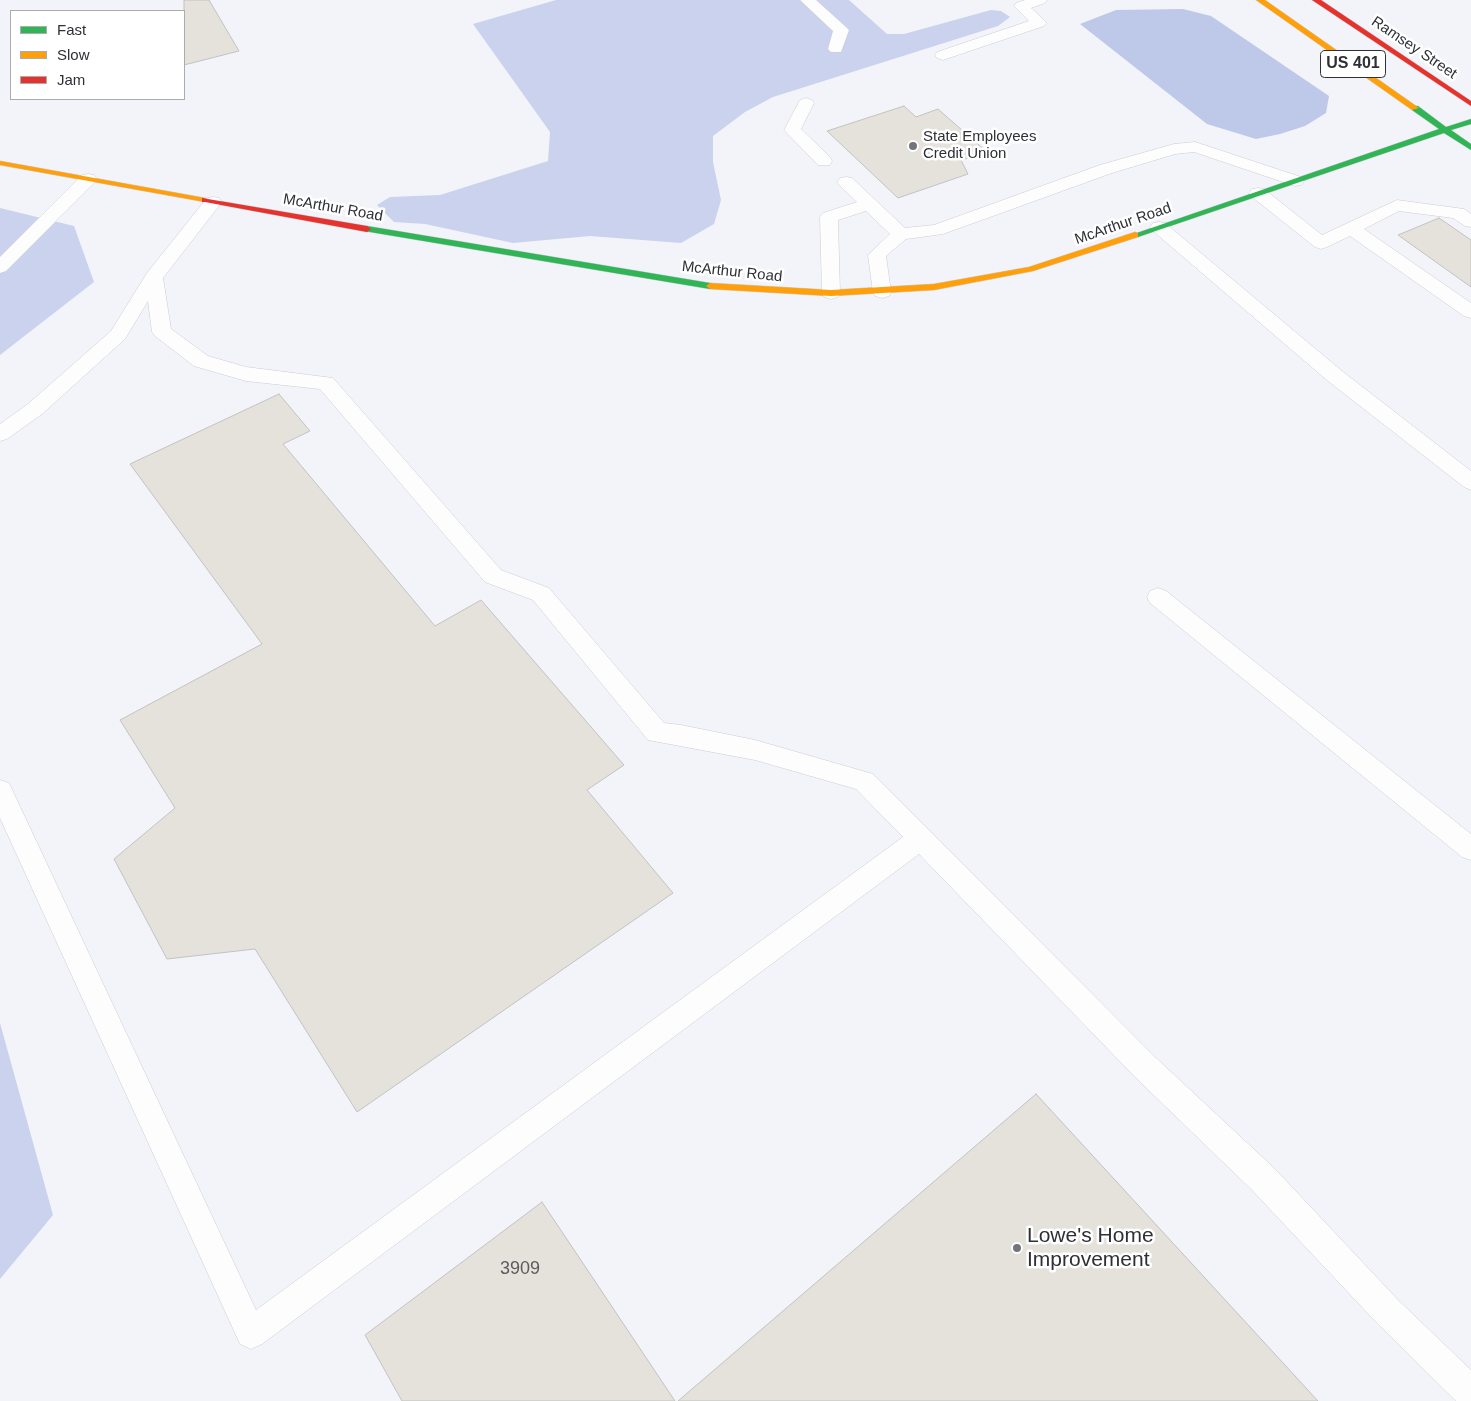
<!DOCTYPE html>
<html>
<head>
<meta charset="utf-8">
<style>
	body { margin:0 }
	#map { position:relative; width:1471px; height:1401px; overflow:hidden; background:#f3f4fa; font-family:Arial,sans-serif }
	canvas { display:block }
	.legend { position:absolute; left:10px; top:10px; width:175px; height:90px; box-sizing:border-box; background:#fff; border:1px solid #abacaf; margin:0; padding:6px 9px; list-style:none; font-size:15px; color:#2e3036 }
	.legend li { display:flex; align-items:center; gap:10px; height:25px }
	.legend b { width:25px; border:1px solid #abacaf }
</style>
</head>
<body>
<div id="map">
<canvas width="1471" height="1401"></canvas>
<ul class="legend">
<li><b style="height:6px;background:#30b455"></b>Fast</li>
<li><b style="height:6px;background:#ff9f0a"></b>Slow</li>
<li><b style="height:6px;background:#e5322d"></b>Jam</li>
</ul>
</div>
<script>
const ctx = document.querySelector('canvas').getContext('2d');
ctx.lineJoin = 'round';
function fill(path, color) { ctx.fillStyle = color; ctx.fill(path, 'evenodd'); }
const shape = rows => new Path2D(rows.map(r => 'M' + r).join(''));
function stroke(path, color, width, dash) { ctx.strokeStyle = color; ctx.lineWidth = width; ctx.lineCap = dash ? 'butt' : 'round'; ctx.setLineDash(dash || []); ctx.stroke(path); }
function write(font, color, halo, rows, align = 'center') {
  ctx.font = font + ' Arial,sans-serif'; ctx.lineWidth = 5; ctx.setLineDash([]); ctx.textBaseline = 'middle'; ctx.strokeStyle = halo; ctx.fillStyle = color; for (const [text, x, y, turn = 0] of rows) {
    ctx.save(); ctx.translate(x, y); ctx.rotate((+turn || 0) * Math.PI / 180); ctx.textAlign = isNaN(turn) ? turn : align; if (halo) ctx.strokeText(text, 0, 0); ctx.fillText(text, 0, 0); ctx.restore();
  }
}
const forest = shape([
	[556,0,849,0,887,34,904,34,991,10,1001,11,1010,17,998,26,773,97,745,112,713,136,713,162,721,200,714,224,681,243,590,236,513,243,425,224,394,222,377,205,390,197,440,195,548,161,550,132,473,24],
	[0,208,74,226,94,282,0,355],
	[0,1023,53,1215,0,1279]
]);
const water = shape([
	[1183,9,1211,16,1329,96,1326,113,1305,126,1280,134,1256,139,1207,124,1080,24,1116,10]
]);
const building = shape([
	[184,0,209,0,239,51,184,65,184,0],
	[904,106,916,117,938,109,987,152,961,160,968,174,898,198,827,131,904,106],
	[1439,218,1471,240,1471,287,1398,235,1439,218],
	[279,394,310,431,283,444,435,626,481,600,624,765,587,790,673,893,357,1112,255,949,167,959,114,859,175,808,120,720,262,644,130,464,279,394],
	[1036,1094,1318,1401,678,1401,1036,1094],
	[542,1202,675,1401,402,1401,365,1335,542,1202]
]);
const lane = shape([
	[800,0,816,0,846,27,849,30,841,52,831,52,828,49,833,31,800,0],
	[1025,0,1047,0,1045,3,1031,8,1044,20,1047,23,1044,26,949,58,943,60,937,58,935,55,937,52,1029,21,1014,6,1016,3,1025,0],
	[806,98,812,100,814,103,801,129,830,157,832,161,830,165,818,165,784,130,800,100,806,98],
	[1195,142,1301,177,1304,181,1301,185,1295,186,1194,152,1175,154,1112,173,943,234,906,239,886,256,891,292,889,296,882,298,875,296,873,292,868,255,890,234,866,211,838,220,840,293,838,297,831,299,824,297,822,293,820,217,823,213,857,202,840,186,837,182,840,178,846,177,852,178,905,228,934,225,1100,165,1174,144,1195,142],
	[88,174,94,175,97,179,94,183,6,271,0,273,0,257,82,175,88,174],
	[1258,188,1264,189,1322,235,1397,200,1464,209,1471,214,1471,227,1465,226,1453,218,1399,211,1364,229,1471,303,1471,318,1464,316,1350,236,1327,247,1321,249,1315,247,1252,197,1249,193,1252,189,1258,188],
	[213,197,219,198,222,202,163,278,171,329,208,356,246,367,333,378,501,570,549,588,664,723,681,725,755,740,873,774,1156,1058,1274,1168,1398,1300,1471,1370,1471,1401,1456,1401,1376,1322,1252,1190,1136,1078,919,854,262,1344,251,1349,240,1344,0,818,0,780,9,783,256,1310,903,837,856,789,755,760,648,740,533,600,485,582,320,389,246,381,194,366,155,336,152,332,148,301,125,339,42,414,7,439,0,441,0,424,28,404,111,331,147,273,207,198,213,197],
	[1159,222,1165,223,1342,371,1471,471,1471,490,1464,487,1328,381,1153,231,1150,227,1153,223,1159,222],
	[1158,588,1166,591,1471,834,1471,860,1462,857,1150,603,1147,597,1150,591,1158,588]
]);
const fast = shape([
	[1412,106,1418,106,1446,127,1471,119,1471,124,1451,130,1471,144,1471,150,1444,133,1138,237,1132,237,1131,235,1439,129,1412,110,1412,106],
	[367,226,710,283,714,286,710,289,364,231,363,229,367,226]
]);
const slow = shape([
	[1256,0,1265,0,1419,108,1412,110,1256,0],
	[0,161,205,198,209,200,205,202,0,165,0,161],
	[1135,232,1138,233,1138,237,1033,271,934,290,831,296,710,289,706,286,710,283,831,290,934,284,1029,267,1135,232]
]);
const jam = shape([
	[1312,0,1321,0,1471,101,1471,106,1312,0],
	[202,198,367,226,371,229,367,232,205,202,202,202,202,198]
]);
const markers = [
	[913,146,5,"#73757b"],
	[1017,1248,5,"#73757b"]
];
const farStreetnames = [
	["Ramsey Street",1414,48,34],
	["McArthur Road",333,208,10],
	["McArthur Road",1123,224,-19],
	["McArthur Road",732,272,6]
];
const farPoinames = [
	["State Employees",923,137],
	["Credit Union",923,154]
];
const shields = [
	[1353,64,65]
];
const shieldNames = [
	["US 401",1353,64]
];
const nearNumbernames = [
	["3909",520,1269]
];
const nearPoinames = [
	["Lowe's Home",1027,1236],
	["Improvement",1027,1260]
];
fill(forest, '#cad2ed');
fill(water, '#bec8e8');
fill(building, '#e5e1db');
stroke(building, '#c3c2c2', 1);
stroke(lane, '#cbccd2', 1);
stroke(fast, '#cbccd2', 1);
stroke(slow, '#cbccd2', 1);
stroke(jam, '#cbccd2', 1);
fill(lane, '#fdfdfe');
fill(fast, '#30b455');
fill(slow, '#ff9f0a');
fill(jam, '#e5322d');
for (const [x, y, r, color] of markers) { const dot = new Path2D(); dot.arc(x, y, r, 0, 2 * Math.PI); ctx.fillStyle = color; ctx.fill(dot); stroke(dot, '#fff', 2); }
write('15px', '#2e3036', '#fff', farStreetnames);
write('15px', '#2e3036', '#fff', farPoinames, 'left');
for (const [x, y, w] of shields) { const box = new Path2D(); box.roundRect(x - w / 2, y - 13.5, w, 27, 4); ctx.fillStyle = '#fff'; ctx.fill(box); stroke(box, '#2e3036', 1); }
write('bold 16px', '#2e3036', null, shieldNames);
write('18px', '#5c5c5f', null, nearNumbernames);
write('21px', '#2e3036', '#fff', nearPoinames, 'left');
</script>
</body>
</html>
